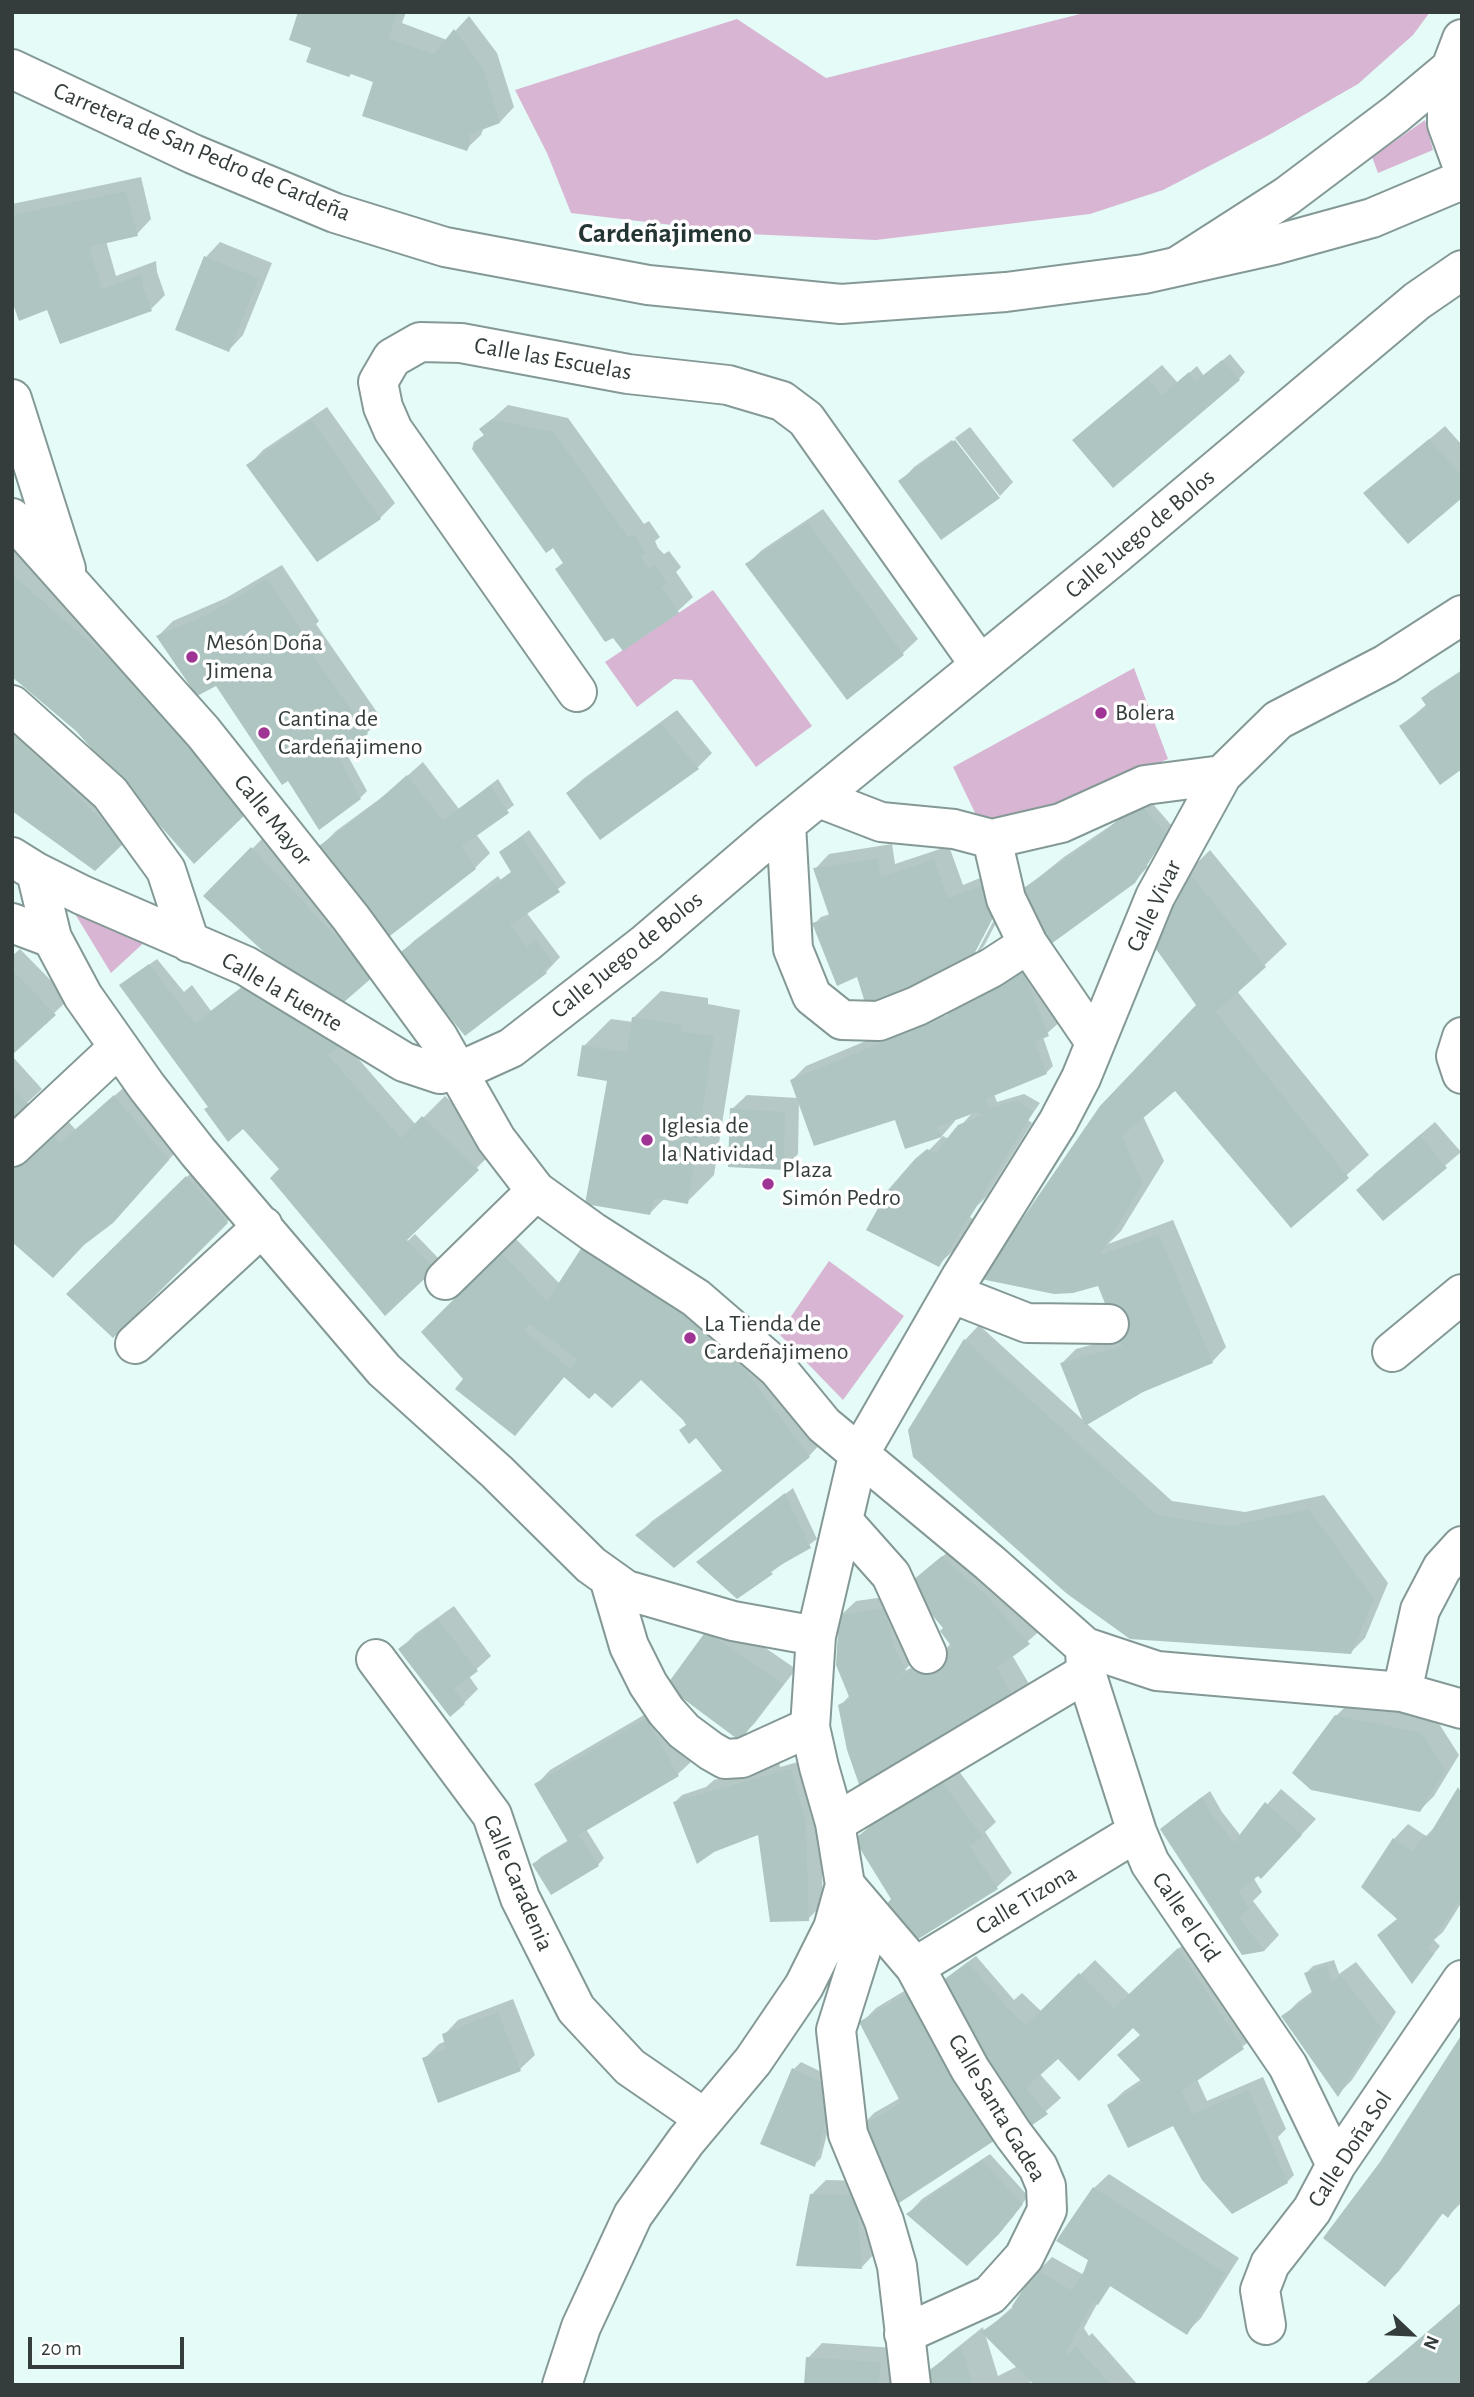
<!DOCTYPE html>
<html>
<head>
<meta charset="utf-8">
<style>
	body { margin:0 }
	#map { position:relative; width:1474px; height:2397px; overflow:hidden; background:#e4fbf7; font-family:"Alegreya Sans",sans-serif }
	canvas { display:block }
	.frame { position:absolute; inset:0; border:14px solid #343d3c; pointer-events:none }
	.north { position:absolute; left:1376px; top:2299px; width:70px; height:70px; -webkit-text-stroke:5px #fff; paint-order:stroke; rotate:113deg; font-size:19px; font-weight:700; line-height:28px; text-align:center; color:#343d3c }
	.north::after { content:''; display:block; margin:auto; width:24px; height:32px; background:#343d3c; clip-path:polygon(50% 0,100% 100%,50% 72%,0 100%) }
	.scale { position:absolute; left:28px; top:2337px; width:156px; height:32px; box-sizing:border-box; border:4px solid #343d3c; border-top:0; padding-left:9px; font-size:21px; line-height:24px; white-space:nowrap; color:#343d3c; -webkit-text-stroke:5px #fff; paint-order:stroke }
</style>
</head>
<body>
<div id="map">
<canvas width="1474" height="2397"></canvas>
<div class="frame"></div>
<div class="north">N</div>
<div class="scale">20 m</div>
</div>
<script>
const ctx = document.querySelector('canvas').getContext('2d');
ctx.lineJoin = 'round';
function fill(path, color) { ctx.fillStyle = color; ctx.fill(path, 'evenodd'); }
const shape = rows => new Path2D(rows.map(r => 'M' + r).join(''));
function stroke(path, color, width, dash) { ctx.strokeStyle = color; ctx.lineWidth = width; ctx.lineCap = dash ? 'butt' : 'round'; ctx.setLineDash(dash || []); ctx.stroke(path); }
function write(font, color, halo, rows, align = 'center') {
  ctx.font = font + ' "Alegreya Sans",sans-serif'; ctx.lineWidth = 7; ctx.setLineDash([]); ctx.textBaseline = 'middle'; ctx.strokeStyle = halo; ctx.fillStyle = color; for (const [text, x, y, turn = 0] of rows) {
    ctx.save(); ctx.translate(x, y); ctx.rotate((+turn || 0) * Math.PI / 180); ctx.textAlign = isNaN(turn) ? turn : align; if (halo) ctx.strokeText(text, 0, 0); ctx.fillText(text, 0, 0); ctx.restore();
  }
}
const green = shape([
	[1088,12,1430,12,1413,35,1358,84,1267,136,1163,190,1090,214,876,240,748,234,571,213,547,153,515,90,737,19,826,78],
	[1425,120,1433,150,1378,173,1372,157],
	[713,590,812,726,756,767,692,680,674,679,637,707,605,662],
	[1134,668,1168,759,1037,814,979,821,953,767],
	[69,904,150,937,111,973],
	[829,1261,904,1316,843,1400,779,1334]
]);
const shadow = shape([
	[300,12,406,12,402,23,447,40,469,16,497,53,514,107,500,122,484,127,481,135,466,149,375,81,314,47],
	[141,177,151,219,137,234,106,241,116,276,156,261,157,272,165,295,151,309,48,308,12,295,12,204],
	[220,242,272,263,243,335,229,350,177,329,206,257],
	[1230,354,1245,372,1239,379,1089,426,1162,365,1178,383,1197,366,1204,376],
	[508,405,568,418,644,524,649,521,660,537,655,541,658,548,664,554,669,551,681,567,676,572,693,597,678,611,623,648,564,562,476,443,485,434,481,429],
	[327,407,395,503,380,518,317,560,249,465,263,450],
	[1445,426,1462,445,1462,495,1366,493],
	[970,427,1013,482,1000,496,955,438],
	[952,440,997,497,900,482,914,467],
	[823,509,918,639,903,653,848,697,747,564,762,550],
	[12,548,52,580,259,799,77,730,12,675],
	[282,565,319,621,316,624,381,718,367,733,343,747,367,791,360,798,290,781,217,684,158,636,173,621,226,598],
	[1462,670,1462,767,1401,726,1427,704,1423,698,1430,691],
	[677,710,712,753,697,768,568,793,583,779],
	[12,721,138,826,95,868,12,808],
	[423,762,459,809,498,779,514,805,476,834,490,853,475,868,321,846,336,831,389,792],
	[1146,796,1172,826,1147,865,1148,867,1133,882,1018,894,1064,857,1119,820],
	[529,830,566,883,526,912,560,957,546,972,400,954,415,940,498,876,501,880,513,871,501,852],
	[267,834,373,975,205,896],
	[892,844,895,864,949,846,963,885,1002,869,1009,898,984,946,969,961,859,978,814,924,821,917,830,914,815,869,829,854],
	[998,905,1001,907,977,952,973,952],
	[1210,850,1287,944,1237,991,1369,1155,1291,1225,1175,1089,1143,1116,1164,1161,1121,1231,1108,1244,1173,1220,1226,1347,1212,1362,1142,1390,1086,1423,1172,1501,1245,1512,1324,1495,1388,1583,1365,1638,1350,1653,910,1431,965,1340,979,1325,1085,1422,1062,1363,1076,1349,1121,1337,1099,1284,984,1278,1199,1006,1189,871],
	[20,949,69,999,12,1053,12,956],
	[157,959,184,992,192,985,211,1011,342,1040,416,1125,445,1096,498,1147,371,1272,373,1274,415,1234,441,1261,386,1313,282,1169,243,1127,209,1106,129,979],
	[1039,959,1062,1020,1043,1037,1053,1066,1046,1073,994,1094,997,1102,1024,1094,1040,1103,1028,1120,1032,1123,986,1197,977,1206,970,1217,973,1219,953,1251,938,1265,889,1191,943,1136,949,1139,973,1112,954,1119,955,1121,942,1136,906,1147,896,1118,799,1101,798,1154,783,1169,732,1109,747,1095,798,1098,792,1080,806,1066,916,1020,918,1025,949,1014],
	[661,991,708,998,708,1004,740,1010,714,1175,687,1202,665,1198,650,1213,609,1080,584,1046,611,1019,633,1022,633,1018],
	[12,1056,42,1089,12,1117],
	[130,1082,183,1144,127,1206,12,1170,62,1115,76,1130],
	[1435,1122,1461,1152,1383,1219,1373,1175],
	[202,1162,241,1208,193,1256,158,1206],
	[516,1239,560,1284,697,1312,823,1441,809,1456,638,1535,652,1521,723,1470,688,1424,641,1377,595,1391,565,1376,515,1434,423,1332],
	[793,1488,817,1539,737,1597,699,1561],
	[950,1550,1043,1628,1012,1655,1029,1684,1014,1699,840,1706,850,1695,841,1615,856,1601,899,1595,919,1655,903,1672,946,1649,951,1643,945,1627,916,1579],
	[454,1606,491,1656,469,1676,478,1689,464,1703,401,1649,415,1634],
	[722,1618,796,1669,754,1724,739,1738,707,1632],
	[1351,1701,1436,1719,1459,1755,1434,1796,1420,1810,1336,1716],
	[661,1705,693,1760,678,1774,586,1829,604,1858,598,1865,534,1864,541,1857,569,1840,536,1785,550,1770],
	[779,1761,780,1767,798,1762,811,1810,820,1808,823,1904,808,1919,759,1833,675,1802,682,1795,706,1787,714,1780],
	[953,1763,996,1822,985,1832,1012,1873,997,1887,913,1941,894,1899,856,1839,871,1825],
	[1462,1786,1462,1902,1443,1932,1434,1940,1440,1946,1413,1981,1398,1919,1394,1839,1408,1824,1426,1836,1439,1823],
	[1281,1789,1316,1819,1275,1863,1253,1877,1262,1892,1253,1901,1279,1935,1265,1950,1243,1953,1169,1822,1210,1791,1222,1812,1240,1835],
	[1193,1935,1250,2041,1197,2079,1207,2101,1263,2077,1286,2129,1278,2137,1294,2175,1287,2182,1174,2123,1109,2105,1124,2091,1142,2079,1142,2034,1133,2026,1058,2056,1039,2073,1061,2098,1029,2126,860,2128,874,2113,900,2098,861,2023,876,2008,929,1976,942,1981,976,1956,1014,2000,1022,1993,1042,2012,1095,1960,1130,1995],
	[1334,1960,1339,1974,1356,1962,1396,2012,1352,2080,1338,2094,1283,2017,1298,2002,1313,1991,1306,1973,1313,1966],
	[513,1999,535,2055,520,2069,424,2059,439,2044,446,2041,444,2035,458,2020],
	[1462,2037,1462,2202,1448,2216,1444,2212,1399,2271,1385,2285,1381,2163],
	[801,2062,840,2081,821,2158,814,2165,794,2069],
	[990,2154,1028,2196,1012,2218,967,2264,908,2214,922,2199],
	[1109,2174,1239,2258,1201,2318,1187,2332,1111,2285,1097,2304,1084,2328,1089,2336,1092,2333,1138,2385,1036,2385,1029,2377,1031,2385,929,2385,926,2377,948,2355,983,2327,984,2332,1017,2303,1037,2272,1052,2257,1084,2275,1091,2259,1094,2188],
	[985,2334,1018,2366,998,2376],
	[826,2180,870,2181,876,2252,862,2267,811,2195],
	[822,2343,895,2348,892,2385,806,2385,808,2358]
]);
const building = shape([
	[298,12,398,12,389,38,434,54,454,29,483,68,500,123,468,135,471,142,467,151,362,116,373,82,351,74,349,77,306,62,311,48,289,40],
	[126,191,138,236,89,247,102,289,142,274,143,287,152,311,60,344,47,310,19,321,12,301,12,215],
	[204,256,259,278,229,352,175,330],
	[1222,360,1240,380,1113,488,1072,440,1147,378,1162,395,1189,372,1196,381],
	[492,419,554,432,628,537,634,534,646,553,641,556,644,562,649,568,654,564,667,583,662,587,679,613,623,651,613,638,605,642,555,569,563,563,553,548,546,553,472,449,474,442,484,435,479,429],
	[312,420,381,519,317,562,246,465],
	[1429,439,1462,475,1462,498,1408,544,1363,493],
	[955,440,1000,498,941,540,898,481],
	[808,522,904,655,847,700,745,564],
	[12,574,133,680,163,719,193,748,245,815,194,864,76,731,12,677],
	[267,579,306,637,302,639,368,734,337,754,361,799,319,830,288,781,282,785,216,686,197,696,156,636,210,613],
	[1462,671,1462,769,1440,785,1399,726,1427,707,1421,698],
	[661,723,699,769,600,840,566,793],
	[12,733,125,842,95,871,12,811],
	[407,775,443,820,491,785,509,813,462,846,476,869,386,939,319,846,372,806],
	[1138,802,1167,834,1135,883,1051,944,1015,894,1104,832],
	[522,836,560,892,510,925,527,947,536,940,553,963,544,970,547,973,465,1036,398,954,483,890,484,892,511,872,499,852],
	[251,847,374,976,344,1002,266,954,203,896],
	[878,858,881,877,934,859,948,898,988,883,995,914,970,962,866,1006,857,977,837,986,812,923,830,918,813,868],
	[1187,870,1266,967,1216,1012,1349,1178,1291,1228,1175,1091,1122,1136,1143,1184,1100,1255,1159,1234,1213,1363,1143,1392,1085,1426,1060,1363,1122,1346,1098,1286,1073,1293,1054,1294,981,1279,1100,1106,1196,1005,1146,935],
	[149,964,195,1023,247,983,340,1045,328,1055,401,1138,422,1116,479,1170,407,1240,435,1269,385,1316,270,1178,279,1169,243,1129,228,1142,204,1109,208,1107,119,985],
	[12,970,56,1015,12,1055],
	[1024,972,1049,1036,1035,1042,1047,1074,986,1099,990,1108,1016,1100,1034,1111,939,1267,866,1230,888,1190,915,1159,927,1149,935,1153,958,1125,982,1115,977,1112,937,1127,942,1137,905,1149,895,1120,814,1146,790,1080,901,1034,949,1017,943,1005],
	[632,1017,682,1025,681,1031,714,1036,688,1204,655,1198,650,1215,585,1204,607,1081,577,1076,582,1045,627,1052],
	[12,1086,29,1105,12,1120],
	[114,1095,169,1160,113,1223,84,1245,53,1278,12,1242,12,1168,47,1128,60,1143],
	[730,1108,785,1112,784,1170,728,1167],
	[1420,1135,1447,1168,1383,1221,1356,1190],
	[186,1176,228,1223,113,1338,66,1294],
	[584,1244,696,1322,743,1367,810,1457,674,1568,635,1535,723,1472,696,1438,689,1444,679,1430,686,1425,683,1420,641,1380,612,1408,595,1393,589,1399,564,1377,515,1436,455,1389,463,1379,421,1332,501,1252,547,1301],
	[530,1324,577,1359,570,1368,524,1330],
	[964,1339,1157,1515,1230,1526,1309,1509,1374,1599,1351,1654,1130,1639,1066,1593,913,1457,908,1430],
	[785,1493,811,1548,770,1571,773,1574,737,1599,696,1562],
	[942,1556,984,1593,1030,1644,997,1668,1015,1700,860,1787,847,1750,838,1705,850,1699,836,1665,839,1615,885,1608,894,1645,906,1671,893,1680,952,1647,940,1631,943,1628,907,1585],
	[438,1619,478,1671,454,1689,465,1704,450,1717,398,1649],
	[706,1631,783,1684,740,1741,666,1686],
	[1335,1715,1422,1733,1446,1770,1420,1812,1311,1790,1292,1773],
	[646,1718,679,1776,579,1835,599,1866,551,1895,532,1864,568,1842,534,1784],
	[791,1768,806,1821,809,1921,770,1922,758,1835,714,1852,697,1864,673,1802],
	[938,1776,983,1837,970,1846,998,1889,912,1943,885,1906,891,1899,854,1839],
	[1458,1787,1462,1794,1462,1897,1428,1948,1434,1954,1412,1984,1377,1935,1397,1919,1361,1887,1393,1838,1413,1851,1424,1835,1428,1837],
	[1202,1797,1215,1819,1234,1842,1265,1802,1302,1835,1261,1879,1258,1876,1239,1892,1249,1908,1239,1917,1265,1951,1242,1955,1160,1829],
	[1178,1948,1244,2049,1182,2091,1192,2114,1249,2090,1288,2183,1232,2214,1202,2180,1173,2126,1128,2148,1107,2105,1143,2083,1117,2055,1140,2035,1133,2028,1079,2081,1058,2059,1026,2088,1048,2114,1028,2128,933,1988,968,1962,1007,2007,1026,2025,1079,1973,1114,2008],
	[1327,1965,1332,1982,1341,1975,1382,2028,1338,2097,1281,2016,1313,1995,1304,1973],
	[914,1989,1000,2137,896,2205,857,2128,901,2103,859,2022],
	[498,2012,521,2071,438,2103,422,2058,446,2049,442,2034],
	[1462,2034,1462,2197,1448,2218,1442,2213,1385,2287,1323,2238,1380,2162],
	[792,2068,834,2088,815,2167,760,2144],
	[982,2160,1023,2204,999,2234,967,2266,906,2214],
	[1093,2187,1226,2273,1187,2335,1110,2286,1098,2305,1093,2302,1066,2352,1067,2355,1076,2346,1111,2385,1034,2385,981,2332,1014,2309,1012,2306,1036,2270,1072,2290,1084,2271,1088,2260,1056,2241],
	[810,2194,856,2195,862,2269,796,2266],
	[1462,2302,1462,2385,1364,2385,1399,2356],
	[961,2346,973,2385,927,2385,927,2372],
	[806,2357,881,2362,879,2385,804,2385]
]);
const minor = shape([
	[1462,39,1451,68,1447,85,1447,124,1462,165],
	[1178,266,1287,196,1396,114,1451,68],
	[12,399,66,569],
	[12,518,203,732,351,918,438,1037,496,1139,536,1191,593,1232,696,1298,777,1368,824,1425,990,1563,1085,1647,1157,1671,1402,1692,1462,1709],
	[577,692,393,430,383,407,378,382,392,358,420,342,461,343,628,374,728,385,782,401,806,419,980,665],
	[12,705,110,793,166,870,190,943],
	[819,798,881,822,954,829,992,839,1061,823,1145,785,1222,775],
	[786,824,793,949,812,996,842,1020,879,1021,917,1006,991,968,1028,944],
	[992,839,1006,899,1028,944,1095,1042],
	[12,857,36,872,82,895,246,966,404,1062,440,1074,469,1067,511,1048,646,943,771,836,1115,555,1417,301,1462,270],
	[36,872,52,938,83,996,147,1087,198,1152,384,1370,497,1472,591,1565,626,1590,733,1621,816,1636],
	[12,923,52,938],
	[1462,1037,1456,1056,1462,1074],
	[12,1147,119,1047],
	[445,1280,536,1191],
	[953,1294,1027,1323,1109,1324],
	[135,1344,263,1226],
	[1392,1352,1462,1294],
	[843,1521,891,1575,927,1654],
	[609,1578,629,1646,648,1684,666,1711,684,1731,711,1751,725,1759,742,1758,810,1727],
	[1085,1647,1086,1673,1137,1832,1150,1863,1288,2066,1336,2165],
	[376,1659,492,1815,520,1898,576,2009,630,2067,704,2118],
	[1402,1692,1420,1610,1442,1568,1462,1546],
	[835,1823,1086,1673],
	[845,1885,915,1967,970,2069,1013,2134,1038,2167,1046,2186,1047,2210,1024,2257,990,2295,904,2334],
	[850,1896,857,1913,863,1944,836,2030,848,2134,884,2221,897,2266,911,2385],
	[915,1967,1137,1832],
	[1266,2325,1260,2290,1270,2264,1312,2210,1336,2165,1462,1980],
	[562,2385,581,2327,633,2215,686,2141,753,2061,804,1986,833,1928,845,1885,835,1823,819,1767,810,1727,816,1636,858,1456,961,1277,1058,1122,1081,1078,1155,897,1222,775,1278,720,1386,664,1462,615]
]);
const major = shape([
	[12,69,193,154,335,213,445,247,648,285,841,304,1006,292,1144,274,1274,245,1372,218,1462,180]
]);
const markers = [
	[192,657,7,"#9f3495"],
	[1101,713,7,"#9f3495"],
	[264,733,7,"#9f3495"],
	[647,1140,7,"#9f3495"],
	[768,1184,7,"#9f3495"],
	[690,1338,7,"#9f3495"]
];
const streetNames = [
	["Carretera de San Pedro de Cardeña",202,152,23],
	["Calle las Escuelas",553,359,10],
	["Calle Juego de Bolos",1140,534,-40],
	["Calle Mayor",273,820,51],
	["Calle Vivar",1154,906,-65],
	["Calle Juego de Bolos",627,955,-39],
	["Calle la Fuente",282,992,30],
	["Calle Caradenia",518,1883,67],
	["Calle Tizona",1026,1900,-31],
	["Calle el Cid",1186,1917,56],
	["Calle Santa Gadea",997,2108,59],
	["Calle Doña Sol",1350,2149,-57]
];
const poiNames = [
	["Mesón Doña",206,643],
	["Jimena",206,671],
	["Bolera",1115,713],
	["Cantina de",278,719],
	["Cardeñajimeno",278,747],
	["Iglesia de",661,1126],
	["la Natividad",661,1154],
	["Plaza",782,1170],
	["Simón Pedro",782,1198],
	["La Tienda de",704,1324],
	["Cardeñajimeno",704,1352]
];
const quarterNames = [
	["Cardeñajimeno",665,234]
];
fill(green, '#d8b5d2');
fill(shadow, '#0003');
fill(building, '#afc5c2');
stroke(minor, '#849996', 42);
stroke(major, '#849996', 42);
stroke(minor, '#fff', 38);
stroke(major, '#fff', 38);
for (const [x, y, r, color] of markers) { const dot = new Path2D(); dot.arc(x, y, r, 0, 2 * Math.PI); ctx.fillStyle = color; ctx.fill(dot); stroke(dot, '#fff', 2.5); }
write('24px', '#343d3c', '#fff', streetNames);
write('24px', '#343d3c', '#fff', poiNames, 'left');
write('bold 28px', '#233633', '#fff', quarterNames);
</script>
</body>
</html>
